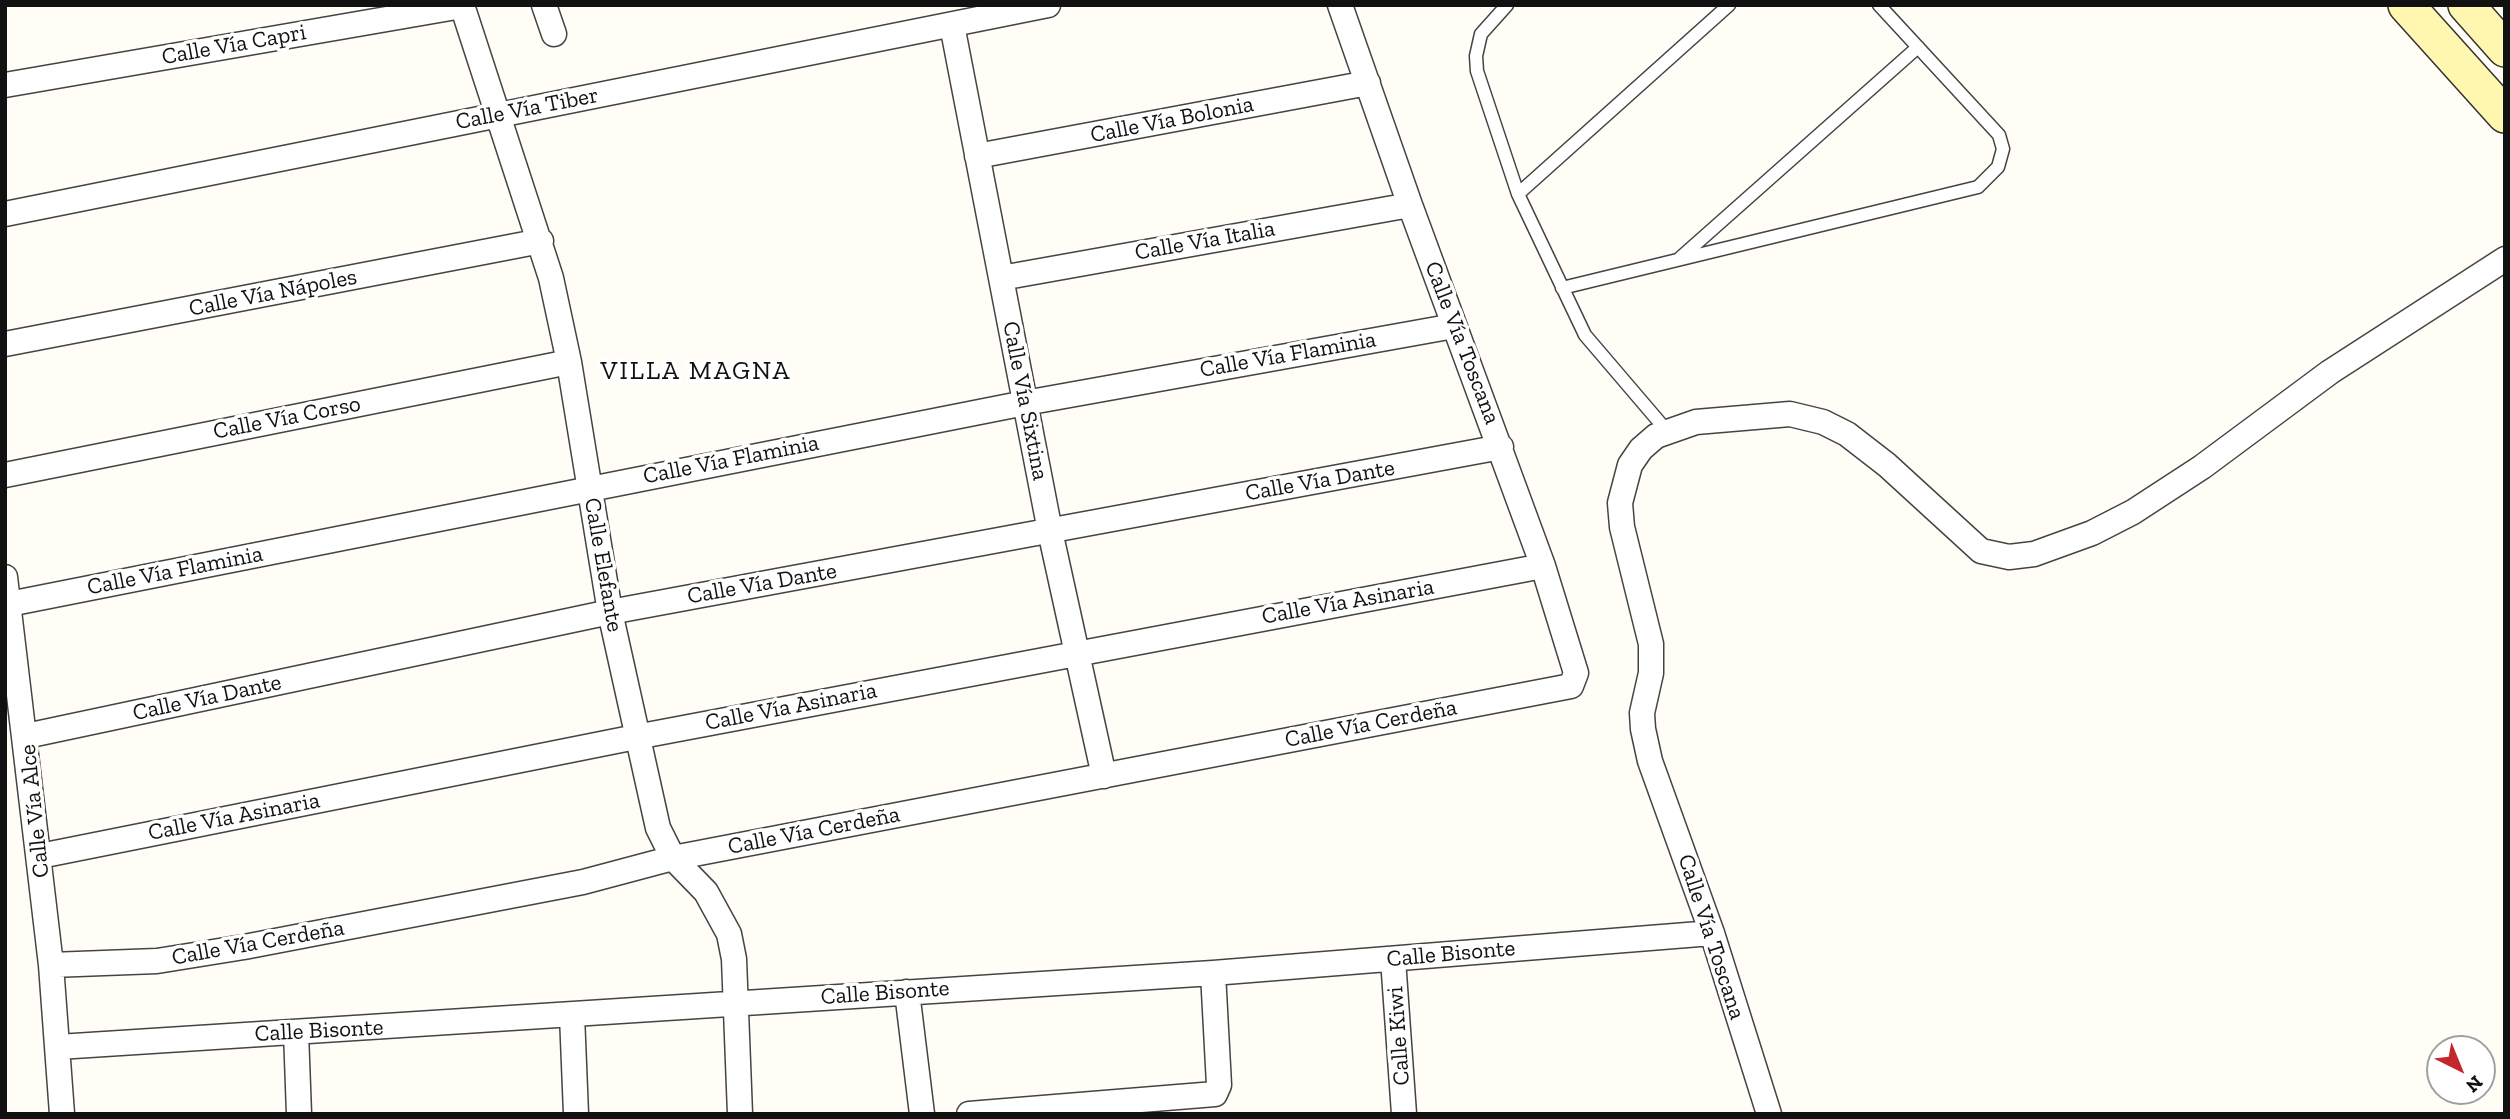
<!DOCTYPE html>
<html>
<head>
<meta charset="utf-8">
<style>
	body { margin:0 }
	#map { position:relative; width:2510px; height:1119px; overflow:hidden; background:#fffdf5; font-family:"Zilla Slab",serif }
	canvas { display:block }
	.frame { position:absolute; inset:0; border:7px solid #111; pointer-events:none }
	.north { position:absolute; left:2426px; top:1035px; width:70px; height:70px; box-sizing:border-box; background:#fff; border:2px solid #a0a0a0; border-radius:50%; rotate:137deg; font-size:19px; font-weight:700; line-height:28px; text-align:center; color:#111 }
	.north::after { content:''; display:block; margin:auto; width:24px; height:32px; background:#c4262e; clip-path:polygon(50% 0,100% 100%,50% 72%,0 100%) }
</style>
</head>
<body>
<div id="map">
<canvas width="2510" height="1119"></canvas>
<div class="frame"></div>
<div class="north">N</div>
</div>
<script>
const ctx = document.querySelector('canvas').getContext('2d');
ctx.lineJoin = 'round';
const shape = rows => new Path2D(rows.map(r => 'M' + r).join(''));
function stroke(path, color, width, dash) { ctx.strokeStyle = color; ctx.lineWidth = width; ctx.lineCap = dash ? 'butt' : 'round'; ctx.setLineDash(dash || []); ctx.stroke(path); }
function write(font, color, halo, rows, align = 'center') {
  ctx.font = font + ' "Zilla Slab",serif'; ctx.lineWidth = 7; ctx.setLineDash([]); ctx.textBaseline = 'middle'; ctx.strokeStyle = halo; ctx.fillStyle = color; for (const [text, x, y, turn = 0] of rows) {
    ctx.save(); ctx.translate(x, y); ctx.rotate((+turn || 0) * Math.PI / 180); ctx.textAlign = isNaN(turn) ? turn : align; if (halo) ctx.strokeText(text, 0, 0); ctx.fillText(text, 0, 0); ctx.restore();
  }
}
const service = shape([
	[1507,5,1481,34,1476,56,1477,71,1518,194,1585,335,1667,431],
	[1518,194,1729,5],
	[1680,258,1918,47],
	[1562,288,1978,187,1998,167,2003,149,1999,135,1879,5]
]);
const minor = shape([
	[462,5,551,278,569,362,610,612,658,828,673,858,706,892,729,934,734,959,740,1114],
	[544,5,554,34],
	[952,25,1050,531,1104,776],
	[5,85,462,6],
	[977,156,1368,83],
	[5,214,1048,5],
	[1001,278,1410,205],
	[5,344,541,241],
	[5,475,569,362],
	[5,577,51,965,62,1114],
	[9,604,1025,403,1454,326],
	[26,736,610,612,1501,447],
	[40,856,636,737,1543,566],
	[1393,959,1404,1114],
	[51,965,157,961,244,947,583,882,673,858,1571,686,1576,673,1543,566,1410,205,1340,5],
	[907,992,922,1114],
	[572,1015,576,1114],
	[296,1032,299,1114],
	[58,1047,1213,973,1712,933],
	[969,1114,1215,1094,1219,1085,1213,973],
	[1769,1114,1712,933,1650,761,1643,729,1642,713,1651,673,1651,644,1622,527,1620,503,1630,465,1641,449,1656,436,1696,422,1790,414,1823,422,1847,434,1887,465,1981,551,2009,557,2034,554,2092,533,2133,512,2202,467,2330,372,2505,259]
]);
const secondary = shape([
	[2406,5,2505,115],
	[2466,5,2505,49]
]);
const streetNames = [
	["Calle Vía Capri",234,45,-10],
	["Calle Vía Tiber",527,109,-11],
	["Calle Vía Bolonia",1172,120,-11],
	["Calle Vía Italia",1205,241,-10],
	["Calle Vía Nápoles",273,293,-11],
	["Calle Vía Toscana",1462,343,69],
	["Calle Vía Flaminia",1288,355,-10],
	["Calle Vía Sixtina",1025,401,79],
	["Calle Vía Corso",287,418,-11],
	["Calle Vía Flaminia",731,460,-11],
	["Calle Vía Dante",1320,481,-10],
	["Calle Elefante",603,565,80],
	["Calle Vía Flaminia",175,571,-11],
	["Calle Vía Dante",762,584,-10],
	["Calle Vía Asinaria",1348,602,-10],
	["Calle Vía Dante",207,698,-12],
	["Calle Vía Asinaria",791,707,-11],
	["Calle Vía Cerdeña",1371,724,-11],
	["Calle Vía Alce",35,811,-96],
	["Calle Vía Asinaria",234,817,-11],
	["Calle Vía Cerdeña",814,831,-11],
	["Calle Vía Toscana",1711,937,72],
	["Calle Vía Cerdeña",258,943,-10],
	["Calle Bisonte",1451,954,-5],
	["Calle Bisonte",885,993,-4],
	["Calle Bisonte",319,1031,-3],
	["Calle Kiwi",1399,1036,-94]
];
const quarterNames = [
	["VILLA MAGNA",696,372]
];
stroke(service, '#444', 15);
stroke(minor, '#444', 27);
stroke(secondary, '#333', 38);
stroke(service, '#fff', 12);
stroke(minor, '#fff', 24);
stroke(secondary, '#fff6b0', 35);
write('23px', '#111', '#fff', streetNames);
ctx.letterSpacing = '2px';
write('26px', '#111', '#fff', quarterNames);
ctx.letterSpacing = '0px';
</script>
</body>
</html>
